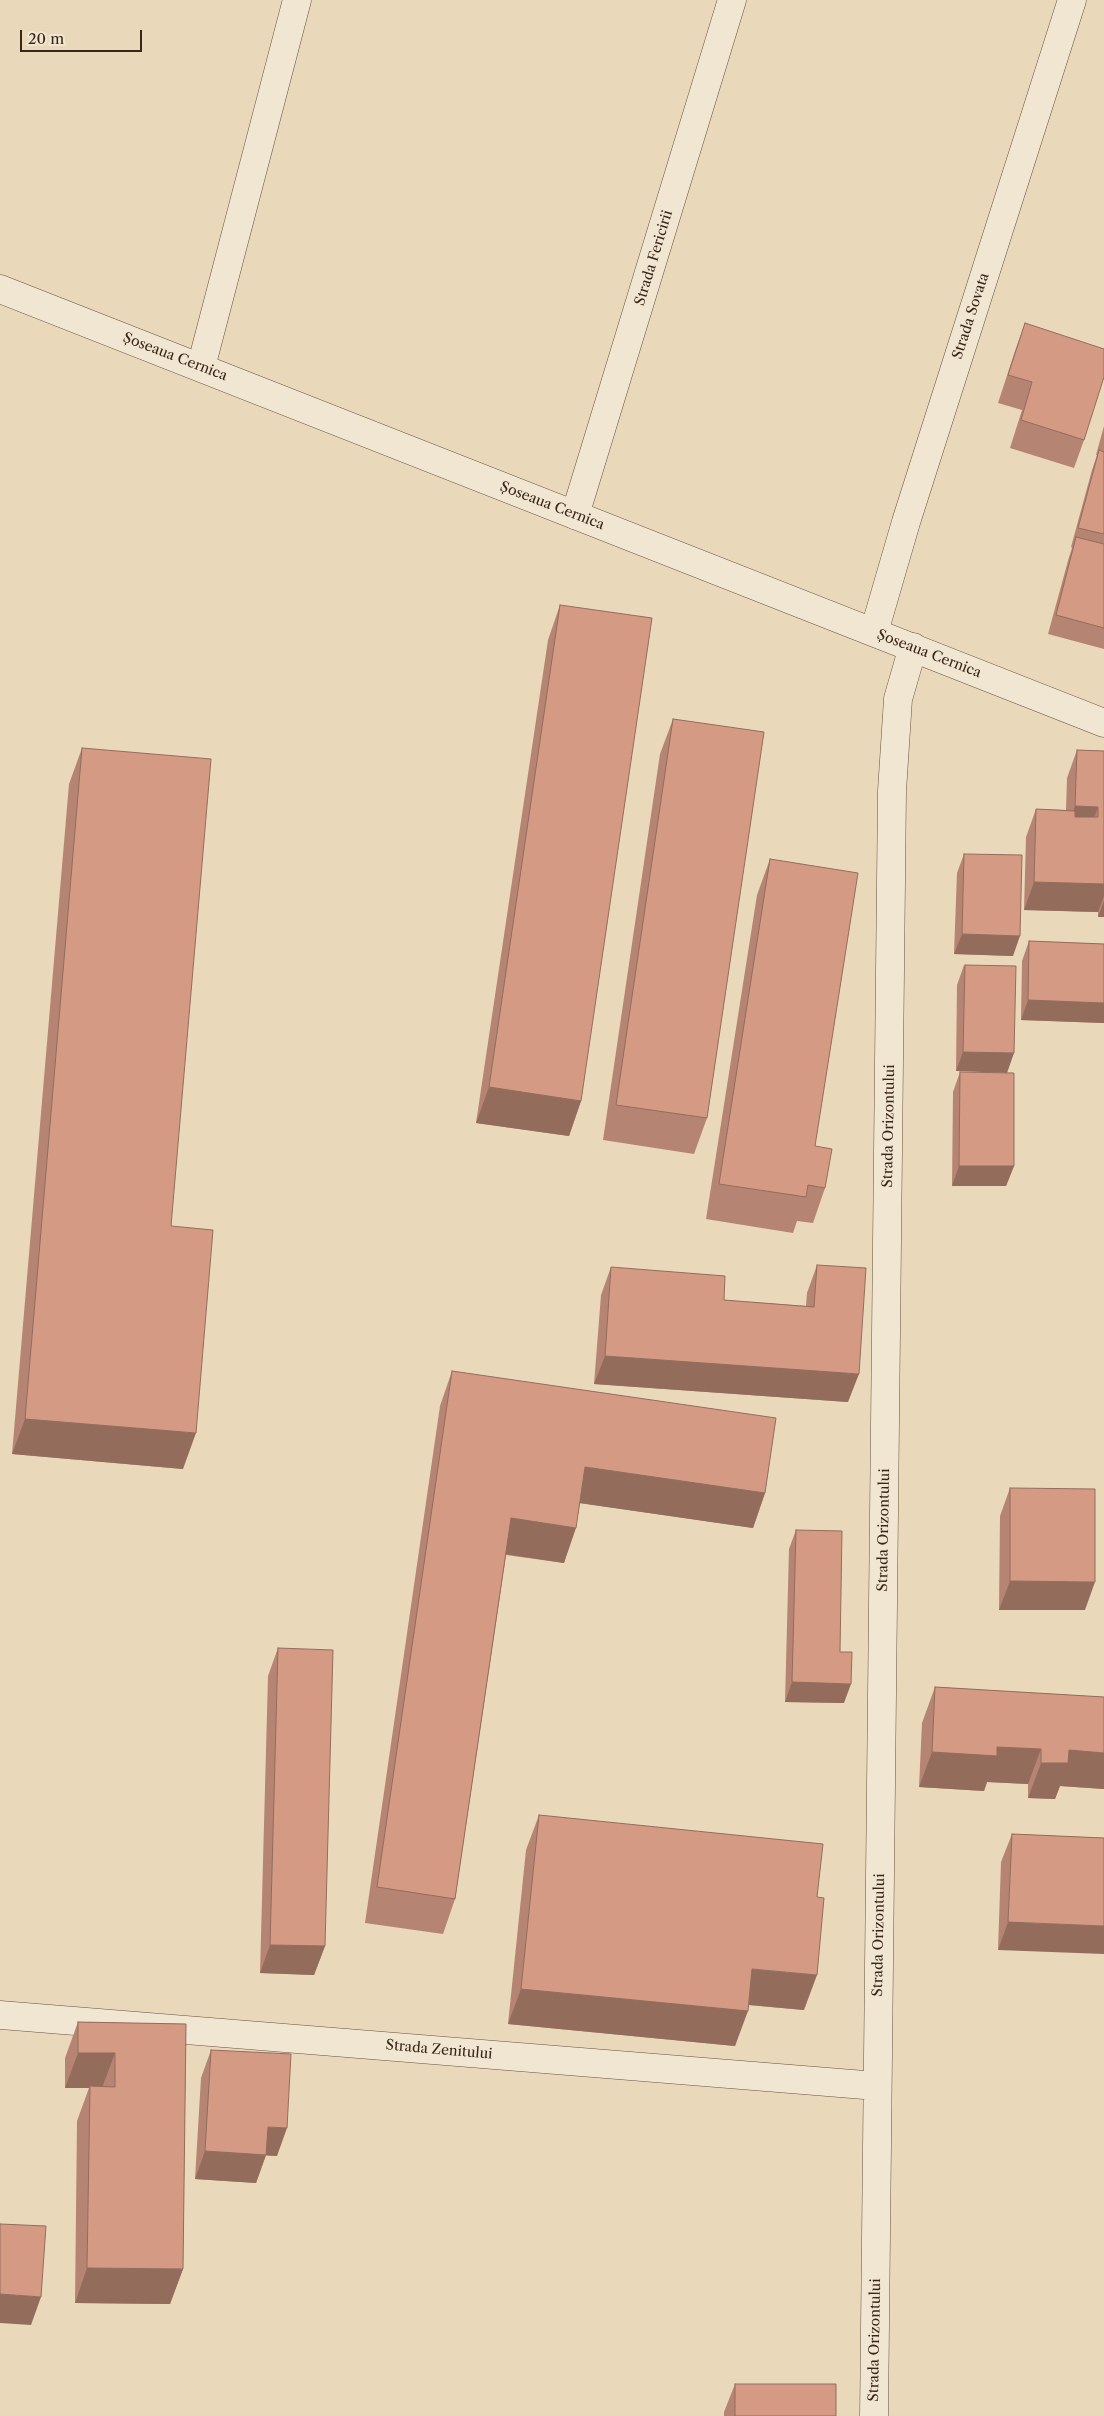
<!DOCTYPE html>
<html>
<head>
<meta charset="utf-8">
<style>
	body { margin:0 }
	#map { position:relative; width:1104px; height:2416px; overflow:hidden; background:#e9d9ba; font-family:"Libre Caslon Text",serif }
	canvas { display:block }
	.scale { position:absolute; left:20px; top:30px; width:122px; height:22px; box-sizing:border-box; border:2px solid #3a2618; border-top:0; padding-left:6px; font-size:15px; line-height:18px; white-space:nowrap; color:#3a2618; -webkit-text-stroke:4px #f1e6d2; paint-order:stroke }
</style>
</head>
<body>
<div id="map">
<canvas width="1104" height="2416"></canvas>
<div class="scale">20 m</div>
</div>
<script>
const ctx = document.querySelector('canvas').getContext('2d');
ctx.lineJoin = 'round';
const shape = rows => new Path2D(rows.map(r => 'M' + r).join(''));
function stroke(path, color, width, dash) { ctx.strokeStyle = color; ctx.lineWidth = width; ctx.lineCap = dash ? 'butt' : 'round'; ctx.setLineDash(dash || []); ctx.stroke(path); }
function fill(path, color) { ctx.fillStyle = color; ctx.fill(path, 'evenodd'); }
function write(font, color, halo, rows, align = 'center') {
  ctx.font = font + ' "Libre Caslon Text",serif'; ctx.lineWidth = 4; ctx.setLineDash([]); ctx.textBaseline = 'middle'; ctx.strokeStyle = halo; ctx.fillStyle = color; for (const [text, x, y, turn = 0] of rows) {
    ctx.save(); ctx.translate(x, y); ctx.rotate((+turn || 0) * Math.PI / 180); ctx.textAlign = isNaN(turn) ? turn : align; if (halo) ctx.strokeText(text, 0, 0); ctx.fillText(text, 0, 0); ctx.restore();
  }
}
const minor = shape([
	[201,367,297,0],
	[575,515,732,0],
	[874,632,906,522,1072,0],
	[0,2015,877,2086],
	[874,2416,892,791,898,699,913,647]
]);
const tertiary = shape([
	[0,289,1104,723]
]);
const wall = shape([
	[1025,323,1084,440,1074,468,1010,448,1022,410,998,403,1015,351],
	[1104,426,1104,649,1048,634,1069,557,1072,548,1071,547,1092,470,1097,455,1096,455],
	[560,605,581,1101,569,1136,476,1123,548,640],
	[673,719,707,1118,694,1154,603,1140,660,754],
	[82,748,171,1226,183,1469,12,1454,69,784],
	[1077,750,1104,751,1104,917,1098,917,1098,912,1024,910,1026,837,1036,809,1066,810,1067,778],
	[964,854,1013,956,954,954,957,873],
	[770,859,815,1146,825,1188,813,1223,797,1221,793,1233,706,1219,757,895],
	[1029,941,1104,944,1104,1023,1021,1020,1022,961],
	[964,965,1014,1053,956,1071,957,985],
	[960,1072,1014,1166,1006,1186,952,1186,953,1092],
	[817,1265,848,1402,594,1384,601,1295,611,1267,724,1300,806,1306,807,1293],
	[452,1371,765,1493,753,1528,580,1503,564,1563,506,1555,455,1899,443,1934,365,1923,440,1406],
	[1010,1488,1085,1610,999,1610,1000,1516],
	[796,1530,840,1652,844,1703,785,1702,789,1549],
	[278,1648,325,1946,314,1975,260,1973,268,1676],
	[935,1687,1104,1697,1104,1789,1060,1786,1055,1799,1028,1798,1028,1784,987,1782,984,1791,919,1787,922,1723],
	[539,1815,804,2010,748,2005,735,2046,508,2024,526,1850],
	[1012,1834,1104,1838,998,1950,1001,1862],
	[78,2022,186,2024,183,2269,170,2304,75,2303,77,2121,89,2088,65,2088,65,2058],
	[211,2050,277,2156,266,2155,256,2183,195,2179,201,2078],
	[735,2384,836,2416,724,2416,724,2412]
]);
const shadedWall = shape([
	[1075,806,1098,807,1088,835,1065,834],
	[1034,882,1104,884,1104,896,1098,912,1024,910],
	[1104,901,1104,917,1098,917],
	[962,934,1020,936,1013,956,954,954],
	[1028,1000,1104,1003,1104,1023,1021,1020],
	[963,1052,1014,1053,1007,1073,956,1071],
	[489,1087,581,1101,569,1136,476,1123],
	[959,1166,1014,1166,1006,1186,952,1186],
	[605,1356,859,1374,848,1402,594,1384],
	[25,1419,196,1433,183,1469,12,1454],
	[585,1467,765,1493,753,1528,572,1502],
	[511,1518,576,1528,564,1563,498,1553],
	[1010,1581,1095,1582,1085,1610,999,1610],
	[792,1682,851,1684,844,1703,785,1702],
	[997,1747,1041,1749,1028,1784,987,1782,984,1791,919,1787,932,1752],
	[1069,1750,1104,1753,1104,1789,1060,1786,1055,1799,1028,1798,1041,1763],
	[1008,1922,1104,1926,1104,1954,998,1950],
	[270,1945,325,1946,314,1975,260,1973],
	[752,1969,817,1975,804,2010,739,2004],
	[521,1989,748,2011,735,2046,508,2024],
	[78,2053,115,2053,102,2088,90,2086,89,2088,65,2088],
	[268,2127,287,2128,277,2156,257,2155],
	[205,2151,266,2155,256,2183,195,2179],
	[87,2268,183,2269,170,2304,75,2303],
	[0,2294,41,2297,31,2325,0,2323]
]);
const building = shape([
	[1025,323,1104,349,1104,377,1084,440,1021,420,1032,382,1008,375,1025,323],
	[1099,450,1104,452,1104,534,1078,528,1099,450],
	[1076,537,1104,544,1104,628,1056,615,1076,537],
	[560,605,652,618,581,1101,489,1087,560,605],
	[673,719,764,732,707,1118,616,1105,673,719],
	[82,748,211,759,171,1226,213,1230,196,1433,25,1419,82,748],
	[1077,750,1104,751,1104,884,1034,882,1036,809,1075,811,1075,817,1098,817,1098,807,1075,806,1077,750],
	[964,854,1022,855,1020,936,962,934,964,854],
	[770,859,858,873,815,1146,832,1149,825,1188,808,1185,806,1197,719,1184,770,859],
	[1029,941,1104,944,1104,1003,1028,1000,1029,941],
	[965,965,1016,966,1014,1053,963,1052,965,965],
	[960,1072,1014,1073,1014,1166,959,1166,960,1072],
	[817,1265,866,1268,859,1374,605,1356,611,1267,725,1276,724,1300,814,1307,817,1265],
	[452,1371,776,1418,765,1493,585,1467,576,1528,511,1518,455,1899,377,1887,452,1371],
	[1010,1488,1095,1489,1095,1582,1010,1581,1010,1488],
	[796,1530,842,1531,840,1652,852,1652,851,1684,792,1682,796,1530],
	[278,1648,333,1650,325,1946,270,1945,278,1648],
	[935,1687,1104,1697,1104,1753,1069,1750,1068,1763,1041,1763,1041,1749,997,1747,997,1756,932,1752,935,1687],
	[539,1815,823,1844,817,1897,824,1898,817,1975,752,1969,748,2011,521,1989,539,1815],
	[1012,1834,1104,1838,1104,1926,1008,1922,1012,1834],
	[78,2022,186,2024,183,2269,87,2268,90,2086,115,2087,115,2053,78,2053,78,2022],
	[211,2050,291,2054,287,2128,268,2127,266,2155,205,2151,211,2050],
	[0,2224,46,2226,41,2297,0,2294,0,2224],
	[735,2384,836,2384,836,2416,735,2416,735,2384]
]);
const streetNames = [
	["Strada Fericirii",654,258,-73],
	["Strada Sovata",971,316,-72],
	["Șoseaua Cernica",175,357,21],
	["Șoseaua Cernica",552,506,21],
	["Șoseaua Cernica",929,654,21],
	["Strada Orizontului",889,1126,-89],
	["Strada Orizontului",884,1530,-89],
	["Strada Orizontului",879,1935,-89],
	["Strada Zenitului",439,2050,5],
	["Strada Orizontului",875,2340,-89]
];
stroke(minor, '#665340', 29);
stroke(tertiary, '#665340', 29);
stroke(minor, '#f1e6d2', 28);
stroke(tertiary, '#f1e6d2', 28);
fill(wall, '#b68472');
fill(shadedWall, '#946c5c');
fill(building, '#d49a84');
stroke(building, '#946c5c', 1);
write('14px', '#3a2618', '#f1e6d2', streetNames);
</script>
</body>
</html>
